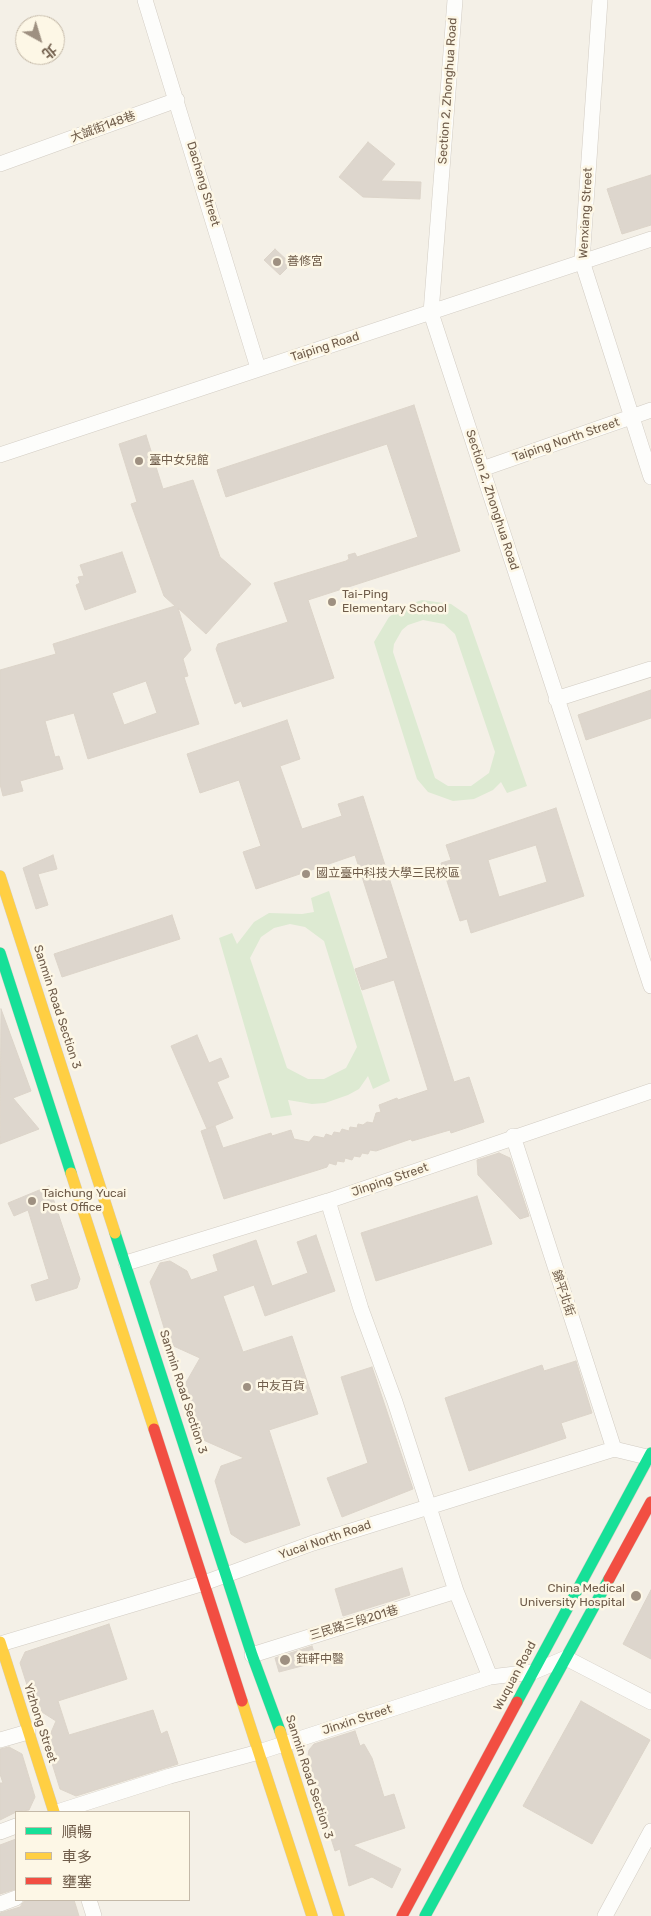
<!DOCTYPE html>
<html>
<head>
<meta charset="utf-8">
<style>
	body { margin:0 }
	#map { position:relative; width:651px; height:1916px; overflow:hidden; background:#f4f0e7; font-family:Rubik,"Noto Sans TC",sans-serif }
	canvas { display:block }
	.legend { position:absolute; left:15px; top:1811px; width:175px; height:90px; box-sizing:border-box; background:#fdf7e6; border:1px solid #c4b9a8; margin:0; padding:6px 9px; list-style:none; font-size:15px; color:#6f5c4a }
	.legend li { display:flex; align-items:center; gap:10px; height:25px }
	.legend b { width:25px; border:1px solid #c4b9a8 }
	.north { position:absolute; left:15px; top:15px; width:50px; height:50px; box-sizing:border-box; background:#fdf7e6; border:1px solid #c4b9a8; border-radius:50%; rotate:141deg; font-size:14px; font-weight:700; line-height:20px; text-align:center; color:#6f5c4a }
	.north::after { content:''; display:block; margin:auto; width:18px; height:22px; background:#9e9081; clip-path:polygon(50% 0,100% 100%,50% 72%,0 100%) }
</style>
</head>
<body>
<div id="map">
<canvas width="651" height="1916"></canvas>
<ul class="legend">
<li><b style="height:6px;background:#16e098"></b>順暢</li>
<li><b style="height:6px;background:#ffcf43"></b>車多</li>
<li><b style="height:6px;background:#f24e42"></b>壅塞</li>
</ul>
<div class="north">北</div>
</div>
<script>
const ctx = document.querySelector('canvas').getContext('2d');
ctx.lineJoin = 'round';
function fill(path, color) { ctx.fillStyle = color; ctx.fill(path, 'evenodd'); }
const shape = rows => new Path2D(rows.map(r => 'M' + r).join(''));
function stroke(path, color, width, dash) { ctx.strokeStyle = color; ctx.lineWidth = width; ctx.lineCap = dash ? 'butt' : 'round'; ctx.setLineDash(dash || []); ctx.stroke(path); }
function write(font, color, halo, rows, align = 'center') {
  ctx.font = font + ' Rubik,"Noto Sans TC",sans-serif'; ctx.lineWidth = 5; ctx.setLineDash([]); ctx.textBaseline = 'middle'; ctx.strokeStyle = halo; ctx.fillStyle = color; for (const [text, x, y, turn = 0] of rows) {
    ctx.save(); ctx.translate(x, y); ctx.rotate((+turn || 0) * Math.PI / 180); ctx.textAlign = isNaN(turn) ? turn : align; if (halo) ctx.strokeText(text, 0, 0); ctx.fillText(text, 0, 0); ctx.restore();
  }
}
const green = shape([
	[422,600,451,604,467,615,527,786,507,793,501,782,493,790,474,799,453,801,428,792,417,779,374,642,389,617,404,606],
	[423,620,444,624,455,634,495,752,489,773,471,786,448,786,435,778,393,652,394,644,402,630,408,625],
	[329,891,390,1081,373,1089,368,1076,359,1089,348,1095,325,1103,312,1104,288,1100,292,1115,271,1118,219,938,232,933,237,944,254,922,269,913,302,914,314,912,311,898],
	[290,924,305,927,324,941,357,1047,346,1068,324,1079,308,1079,287,1068,250,958,261,937,274,928]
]);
const building = shape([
	[368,142,395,164,381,181,421,182,420,199,363,197,339,177,368,142],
	[651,175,651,225,622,234,607,189,651,175],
	[275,249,291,264,280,275,264,260,275,249],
	[414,405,460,551,308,600,334,678,243,707,241,701,235,704,216,649,218,644,288,622,274,583,346,561,349,559,348,555,355,553,357,557,418,537,387,444,226,497,217,470,414,405],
	[146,435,163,489,193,480,220,557,251,584,206,634,178,608,191,650,183,659,188,676,184,677,199,724,88,759,74,713,45,721,55,757,59,756,63,769,20,781,23,791,3,796,0,784,0,670,56,654,53,644,175,606,164,596,131,504,137,502,119,444,146,435],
	[146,681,157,713,124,725,112,693,146,681],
	[122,552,136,592,85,610,76,585,80,583,78,577,84,576,80,565,122,552],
	[651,690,651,718,586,740,578,715,651,690],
	[287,720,300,759,280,766,302,829,342,816,338,804,363,796,454,1082,469,1077,484,1122,451,1133,450,1130,412,1141,411,1139,376,1151,370,1150,368,1154,362,1153,360,1157,354,1156,352,1160,345,1158,344,1162,337,1161,336,1165,329,1163,327,1167,318,1170,224,1199,201,1131,215,1126,223,1148,271,1133,272,1136,291,1130,294,1139,309,1142,314,1136,324,1138,326,1134,332,1136,334,1132,340,1133,342,1129,349,1131,350,1127,357,1128,358,1124,363,1125,367,1122,373,1123,376,1113,381,1112,379,1105,397,1098,398,1100,428,1090,394,980,362,990,355,969,388,958,355,855,256,889,243,852,261,846,239,780,200,793,187,754,287,720],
	[556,808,584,896,471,933,467,919,460,921,441,863,451,860,446,845,556,808],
	[536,845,547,882,499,897,488,860,536,845],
	[53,855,57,869,38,874,48,905,36,909,23,868,53,855],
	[172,915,180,939,62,977,54,954,172,915],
	[1,1009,31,1091,13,1098,39,1129,0,1144,1,1009],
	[197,1035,209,1063,221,1058,229,1077,217,1082,233,1118,207,1129,171,1046,197,1035],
	[499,1153,510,1158,529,1216,520,1219,478,1175,477,1160,499,1153],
	[49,1186,80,1279,77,1288,36,1301,31,1285,49,1279,28,1210,14,1216,8,1203,49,1186],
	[477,1196,492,1244,376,1281,361,1233,477,1196],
	[316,1235,335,1291,265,1316,254,1285,223,1296,243,1352,292,1336,318,1414,269,1430,300,1525,245,1543,231,1534,215,1481,221,1466,244,1458,201,1439,184,1386,200,1358,169,1344,150,1282,160,1263,170,1261,187,1271,191,1280,218,1271,213,1255,256,1240,272,1286,308,1273,297,1242,316,1235],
	[576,1361,592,1413,561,1423,566,1438,469,1471,445,1398,542,1365,544,1371,576,1361],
	[372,1367,413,1489,342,1517,327,1478,368,1463,341,1377,372,1367],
	[402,1568,410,1595,343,1616,335,1589,402,1568],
	[651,1590,651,1659,623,1644,651,1590],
	[109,1624,127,1679,58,1701,69,1735,153,1710,161,1734,167,1731,178,1764,76,1796,60,1789,46,1744,56,1721,34,1707,20,1663,25,1652,109,1624],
	[312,1646,317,1662,279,1672,275,1658,312,1646],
	[581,1701,650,1740,592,1844,523,1806,581,1701],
	[355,1731,360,1746,364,1744,372,1758,384,1797,394,1794,405,1828,353,1845,401,1869,392,1888,372,1877,349,1886,340,1849,335,1851,307,1762,309,1750,314,1744,355,1731],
	[9,1747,22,1754,35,1797,29,1810,16,1812,0,1820,0,1783,3,1783,0,1774,0,1749,9,1747],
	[16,1839,16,1889,0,1894,0,1845,16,1839],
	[25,1900,74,1900,79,1916,0,1916,0,1913,20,1907,25,1900]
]);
const street = shape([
	[145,0,258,368],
	[455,0,431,313,651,986],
	[600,0,582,261,651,477],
	[0,164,177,100],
	[0,455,651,239],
	[482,469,651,410],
	[556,699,651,669],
	[513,1136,614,1449],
	[328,1201,361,1309,395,1402,456,1591,490,1677],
	[126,1263,328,1201,651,1091],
	[0,1644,204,1583,313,1543,614,1449,651,1458],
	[252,1655,456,1591],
	[0,1740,28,1732],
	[57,1812,170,1776,259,1752,490,1677,533,1672,566,1658,651,1702],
	[0,1832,16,1826],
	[89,1900,94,1916],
	[0,1904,16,1898],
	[605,1916,651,1831]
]);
const fast = shape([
	[0,953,71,1173],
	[115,1233,252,1655,280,1731],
	[517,1702,651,1453],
	[425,1916,609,1579]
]);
const slow = shape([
	[0,876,115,1233],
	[71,1173,154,1429],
	[0,1642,54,1812],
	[242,1701,312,1916],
	[280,1731,339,1916]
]);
const jam = shape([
	[154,1429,242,1701],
	[609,1579,651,1502],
	[402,1916,517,1702]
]);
const markers = [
	[277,262,5,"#9e9081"],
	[139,461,5,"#9e9081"],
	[332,602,5,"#9e9081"],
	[306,874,5,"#9e9081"],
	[32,1201,5,"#9e9081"],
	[247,1387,5,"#9e9081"],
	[636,1596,6,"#9e9081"],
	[285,1660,6,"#9e9081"]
];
const streetNames = [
	["Section 2, Zhonghua Road",448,91,-86],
	["大誠街148巷",103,127,-20],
	["Dacheng Street",203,184,73],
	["Wenxiang Street",586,213,-87],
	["Taiping Road",325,347,-18],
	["Taiping North Street",566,440,-19],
	["Section 2, Zhonghua Road",492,500,72],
	["Sanmin Road Section 3",57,1007,72],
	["Jinping Street",390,1180,-19],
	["錦平北街",563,1293,72],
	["Sanmin Road Section 3",183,1392,72],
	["Yucai North Road",325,1540,-19],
	["三民路三段201巷",354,1623,-17],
	["Wuquan Road",515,1676,-62],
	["Jinxin Street",357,1720,-18],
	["Yizhong Street",40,1723,72],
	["Sanmin Road Section 3",309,1777,72]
];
const poiNames = [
	["善修宮",287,262],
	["臺中女兒館",149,461],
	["Tai-Ping",342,595],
	["Elementary School",342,609],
	["國立臺中科技大學三民校區",316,874],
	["Taichung Yucai",42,1194],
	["Post Office",42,1208],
	["中友百貨",257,1387],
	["China Medical",625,1589,"right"],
	["University Hospital",625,1603,"right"],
	["鈺軒中醫",296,1660]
];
fill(green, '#ddead2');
fill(building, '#ddd6cd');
stroke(building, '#dcd4c9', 1);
stroke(street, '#d2ccc3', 16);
stroke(fast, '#d4cec3', 12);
stroke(slow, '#d4cec3', 12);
stroke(jam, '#d4cec3', 12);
stroke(street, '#fdfdfb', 15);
stroke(fast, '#16e098', 11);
stroke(slow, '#ffcf43', 11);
stroke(jam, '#f24e42', 11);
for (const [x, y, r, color] of markers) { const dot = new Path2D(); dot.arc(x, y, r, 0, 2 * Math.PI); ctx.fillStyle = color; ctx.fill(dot); stroke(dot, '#fdf7e6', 2); }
write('12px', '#6f5c4a', '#fdf7e6', streetNames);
write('12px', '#6f5c4a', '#fdf7e6', poiNames, 'left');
</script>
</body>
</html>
